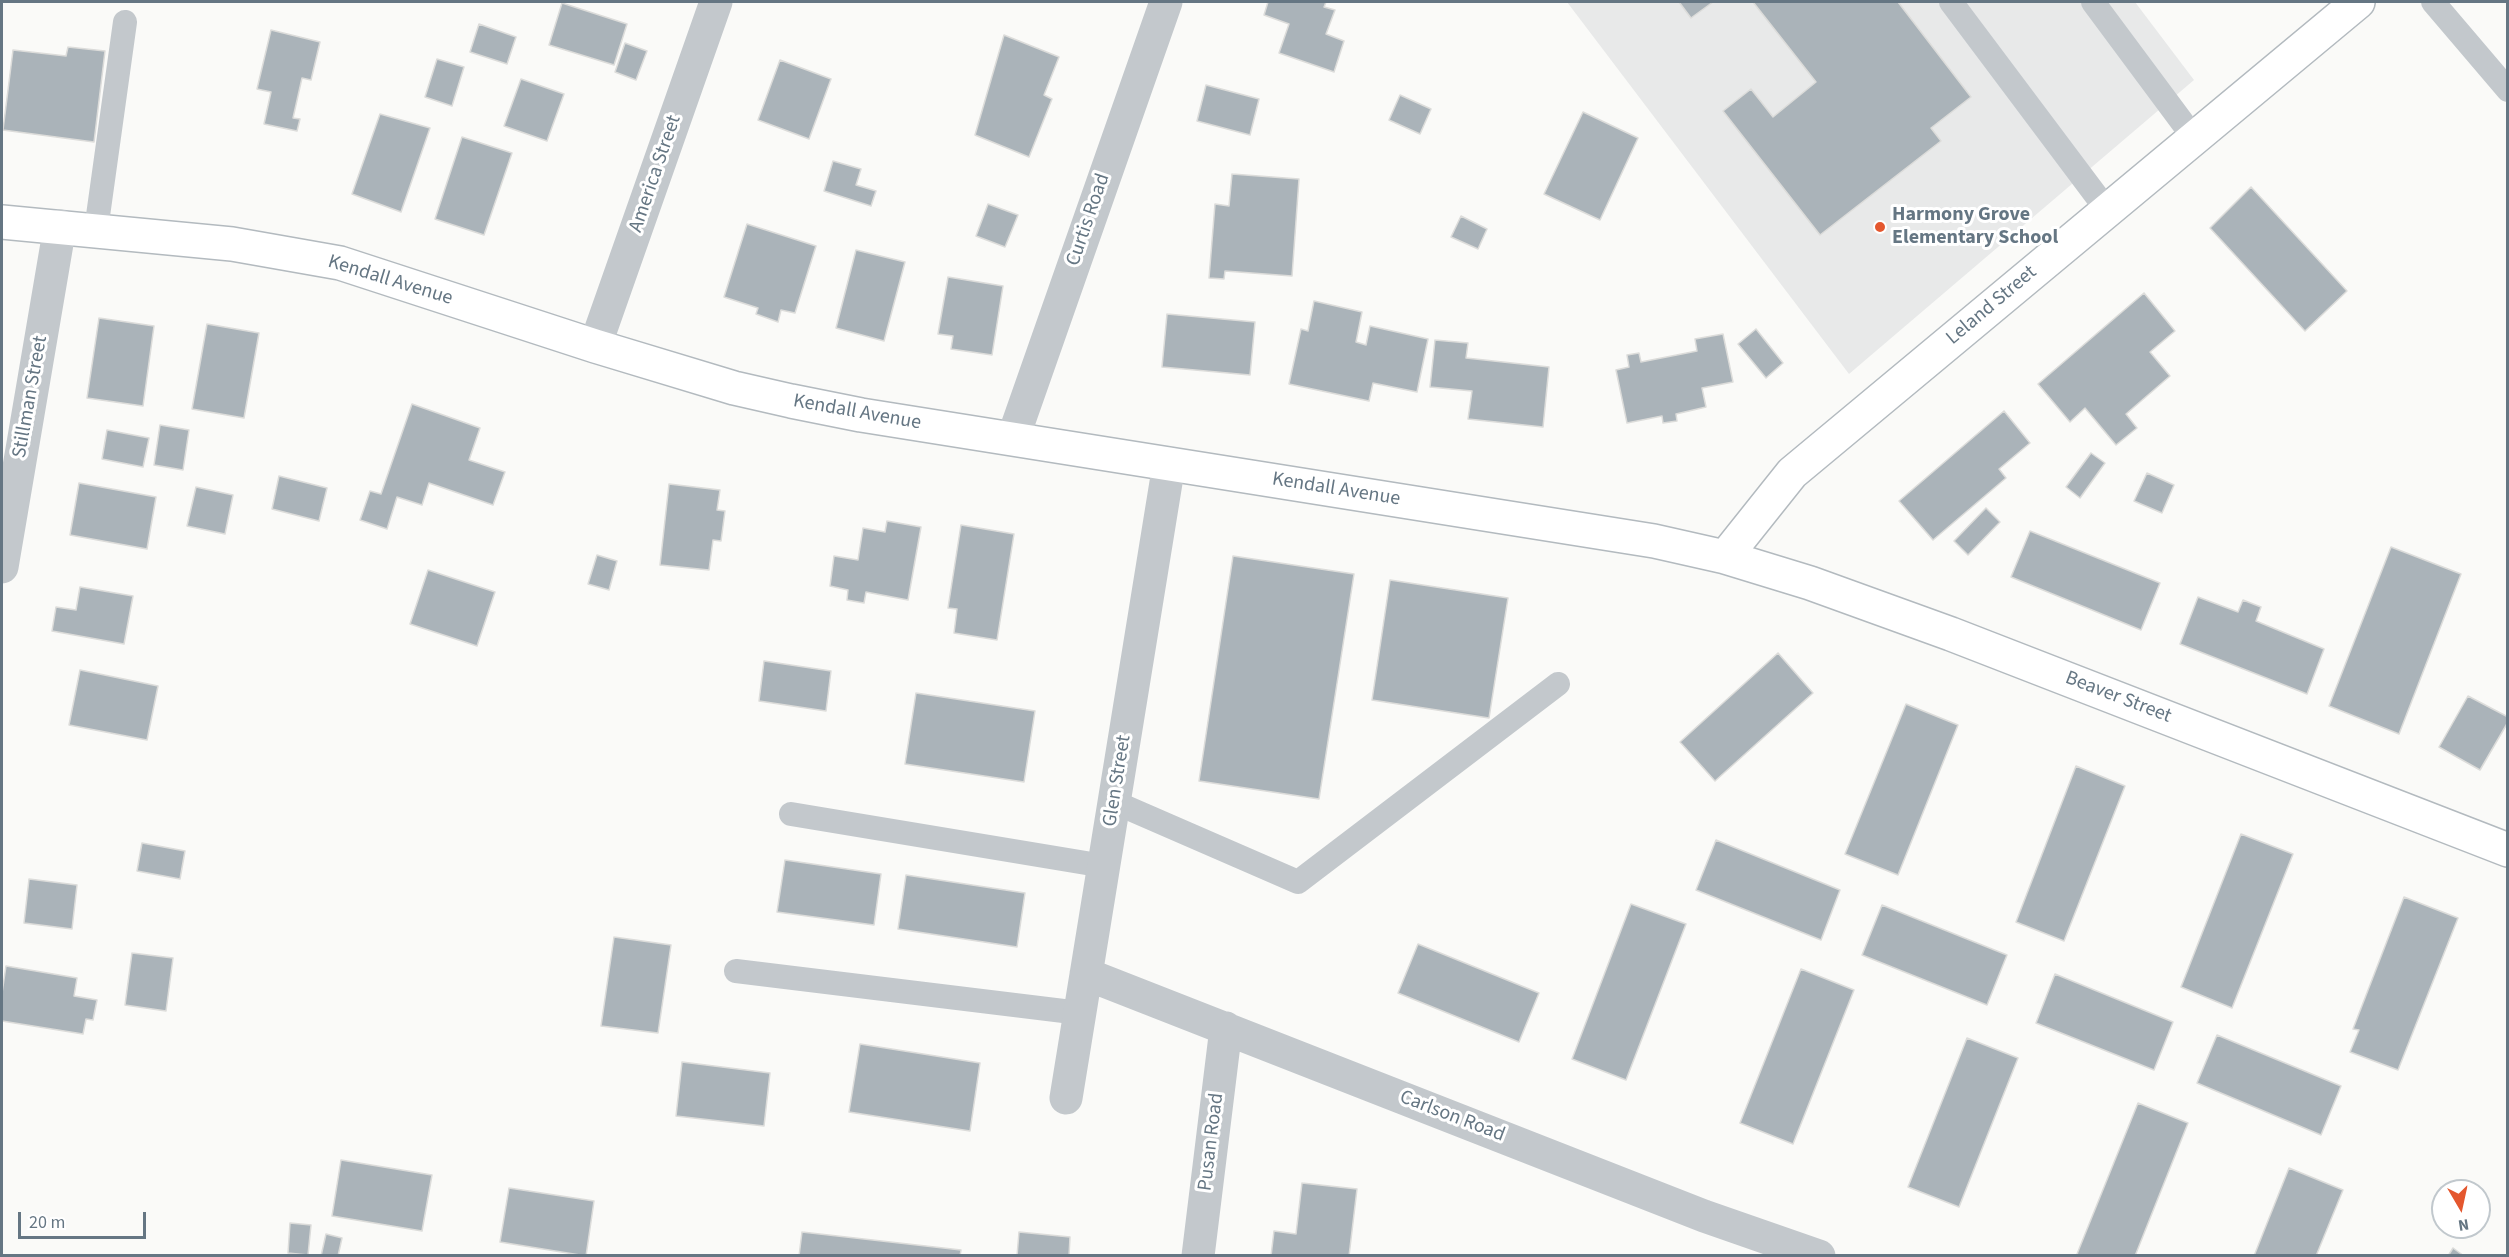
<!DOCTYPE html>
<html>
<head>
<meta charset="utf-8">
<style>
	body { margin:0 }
	#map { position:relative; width:2509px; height:1257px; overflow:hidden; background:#fafaf8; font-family:"Source Sans 3",sans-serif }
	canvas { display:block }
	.frame { position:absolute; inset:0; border:3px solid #657683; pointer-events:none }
	.north { position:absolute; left:2431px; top:1179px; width:60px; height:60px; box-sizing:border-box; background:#fff; border:2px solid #c1c8cd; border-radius:50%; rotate:171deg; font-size:16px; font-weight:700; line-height:24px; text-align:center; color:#657683 }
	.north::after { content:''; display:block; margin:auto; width:21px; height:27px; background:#e4572e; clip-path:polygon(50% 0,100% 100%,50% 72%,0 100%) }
	.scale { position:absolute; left:18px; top:1212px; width:128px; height:27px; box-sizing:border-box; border:3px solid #657683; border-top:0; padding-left:8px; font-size:18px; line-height:21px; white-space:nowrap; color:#657683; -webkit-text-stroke:4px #fff; paint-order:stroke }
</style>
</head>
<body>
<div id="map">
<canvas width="2509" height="1257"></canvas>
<div class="frame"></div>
<div class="north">N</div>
<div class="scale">20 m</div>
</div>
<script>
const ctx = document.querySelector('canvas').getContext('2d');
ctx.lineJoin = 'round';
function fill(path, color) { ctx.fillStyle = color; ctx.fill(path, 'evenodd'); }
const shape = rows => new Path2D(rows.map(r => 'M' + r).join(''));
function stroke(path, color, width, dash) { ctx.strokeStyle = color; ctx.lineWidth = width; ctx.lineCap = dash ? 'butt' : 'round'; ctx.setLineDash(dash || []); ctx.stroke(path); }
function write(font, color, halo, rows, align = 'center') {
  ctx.font = font + ' "Source Sans 3",sans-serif'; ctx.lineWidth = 6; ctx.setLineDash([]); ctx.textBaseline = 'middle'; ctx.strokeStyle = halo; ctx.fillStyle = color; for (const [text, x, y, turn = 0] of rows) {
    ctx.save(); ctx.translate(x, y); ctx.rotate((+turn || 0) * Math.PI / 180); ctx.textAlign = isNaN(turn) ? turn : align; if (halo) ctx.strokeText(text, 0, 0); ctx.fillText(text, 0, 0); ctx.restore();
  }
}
const built = shape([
	[1567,2,2135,2,2194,80,1849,374]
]);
const building = shape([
	[1268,2,1326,2,1324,7,1335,10,1326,34,1344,41,1334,72,1279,53,1289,24,1264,15,1268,2],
	[1679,2,1713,2,1691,18,1679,2],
	[1753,2,1898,2,1971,97,1931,128,1941,141,1820,235,1723,111,1751,89,1773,117,1816,82,1753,2],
	[562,3,627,24,614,65,549,45,562,3],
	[479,24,516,37,507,64,470,52,479,24],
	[271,30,320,42,311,80,302,78,293,118,300,119,297,131,264,124,271,92,257,89,271,30],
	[1004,35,1059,57,1044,95,1052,99,1029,157,975,135,1004,35],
	[625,43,647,51,636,80,615,72,625,43],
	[68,47,105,51,94,142,3,130,13,50,66,56,68,47],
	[437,59,464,67,452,106,425,97,437,59],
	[780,60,831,79,809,139,758,120,780,60],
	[521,79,564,94,547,141,504,126,521,79],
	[1206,85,1259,99,1250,135,1197,121,1206,85],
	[1400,95,1431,109,1420,134,1389,120,1400,95],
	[1583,112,1638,138,1600,220,1544,194,1583,112],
	[380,114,430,128,401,212,352,194,380,114],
	[462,137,512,153,484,235,435,219,462,137],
	[833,161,861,169,856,185,876,191,871,206,824,191,833,161],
	[1232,174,1299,179,1292,276,1225,271,1224,279,1209,278,1215,204,1229,206,1232,174],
	[2251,187,2347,291,2305,331,2210,228,2251,187],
	[988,204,1018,215,1005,247,976,236,988,204],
	[1461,216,1487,229,1478,249,1451,237,1461,216],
	[747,224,816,246,795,313,781,310,778,322,756,314,758,308,724,297,747,224],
	[856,250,905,262,884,341,836,328,856,250],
	[948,277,1003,286,992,355,951,349,953,336,938,334,948,277],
	[2144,293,2175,331,2150,352,2170,376,2126,414,2137,428,2116,445,2085,408,2070,422,2038,384,2144,293],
	[1314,301,1362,312,1356,342,1366,345,1370,326,1428,339,1417,392,1373,383,1369,401,1289,384,1301,329,1308,331,1314,301],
	[1167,314,1255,322,1250,375,1162,367,1167,314],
	[99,318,154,326,143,406,87,398,99,318],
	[207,324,259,333,244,418,192,409,207,324],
	[1756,329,1783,363,1766,378,1738,344,1756,329],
	[1723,334,1733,382,1702,388,1706,407,1676,414,1677,421,1663,423,1662,416,1627,423,1616,370,1629,367,1627,355,1639,353,1641,362,1697,351,1695,339,1723,334],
	[1435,340,1468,343,1466,358,1549,367,1543,427,1468,419,1472,391,1430,387,1435,340],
	[412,404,480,428,469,460,505,472,493,505,429,483,422,505,397,497,387,529,360,520,370,491,381,494,412,404],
	[2004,411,2030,443,1999,469,2006,478,1933,540,1899,501,2004,411],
	[160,425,189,430,183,470,154,465,160,425],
	[107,430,149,438,143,467,102,459,107,430],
	[2091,453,2105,463,2080,498,2066,487,2091,453],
	[2147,473,2174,485,2162,513,2134,501,2147,473],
	[279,476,327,488,319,521,272,509,279,476],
	[79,483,156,497,147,549,70,535,79,483],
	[669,484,720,490,717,510,725,511,721,541,713,540,709,570,660,565,669,484],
	[196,487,233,495,225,534,187,526,196,487],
	[1986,508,2000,522,1968,555,1954,541,1986,508],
	[887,521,921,527,908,600,866,592,864,603,847,600,848,590,830,586,834,556,858,560,863,528,885,532,887,521],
	[961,525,1014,534,997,640,954,633,957,609,948,608,961,525],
	[2030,531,2160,583,2141,630,2011,577,2030,531],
	[2391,547,2461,574,2399,734,2329,706,2391,547],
	[597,555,617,561,609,590,588,584,597,555],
	[1233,556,1354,574,1319,799,1199,781,1233,556],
	[428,570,495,592,477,646,410,624,428,570],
	[1390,580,1508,598,1489,718,1372,700,1390,580],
	[80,587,133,596,124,644,52,631,56,607,76,610,80,587],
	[2198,597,2238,612,2243,600,2261,607,2256,621,2324,649,2307,694,2180,644,2198,597],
	[1778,653,1813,693,1715,781,1680,742,1778,653],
	[764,661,831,671,826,711,759,701,764,661],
	[80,670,158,686,147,740,69,725,80,670],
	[916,693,1035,711,1024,782,905,764,916,693],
	[2468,696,2508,717,2508,722,2480,770,2439,747,2468,696],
	[1906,704,1958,725,1898,875,1845,854,1906,704],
	[2076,766,2125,786,2064,941,2016,922,2076,766],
	[2241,834,2293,854,2232,1008,2181,987,2241,834],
	[1716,840,1840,890,1821,940,1696,890,1716,840],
	[142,843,185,851,180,879,137,871,142,843],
	[785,860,881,874,874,925,777,912,785,860],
	[906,875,1025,893,1017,947,898,929,906,875],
	[29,879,77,885,72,929,24,923,29,879],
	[2404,897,2458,918,2398,1070,2350,1052,2359,1030,2353,1029,2404,897],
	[1631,904,1686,924,1626,1080,1572,1059,1631,904],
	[1882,905,2007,955,1987,1005,1862,955,1882,905],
	[614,937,671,945,658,1033,601,1026,614,937],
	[1418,944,1539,993,1519,1042,1398,993,1418,944],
	[132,953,173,958,166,1011,125,1005,132,953],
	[6,966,77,978,74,996,97,1000,93,1020,86,1019,83,1034,2,1021,2,993,6,966],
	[1801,969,1854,990,1793,1144,1740,1123,1801,969],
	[2055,974,2173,1022,2154,1070,2036,1023,2055,974],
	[2217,1035,2341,1086,2321,1135,2197,1083,2217,1035],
	[1967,1038,2018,1058,1959,1207,1908,1187,1967,1038],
	[860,1044,980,1063,970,1131,849,1112,860,1044],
	[682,1062,770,1073,764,1126,676,1116,682,1062],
	[2138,1103,2188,1123,2135,1256,2081,1256,2077,1254,2138,1103],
	[341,1160,432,1175,422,1231,332,1216,341,1160],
	[2289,1168,2343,1190,2316,1256,2254,1256,2289,1168],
	[1302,1183,1357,1189,1349,1256,1271,1256,1274,1231,1296,1234,1302,1183],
	[509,1188,594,1201,586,1256,500,1242,509,1188],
	[290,1223,311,1225,308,1255,288,1253,290,1223],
	[802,1232,961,1250,960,1256,799,1256,802,1232],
	[1019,1232,1070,1237,1069,1256,1017,1256,1019,1232],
	[326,1234,342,1238,338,1256,321,1256,326,1234],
	[2453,1248,2464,1256,2448,1256,2453,1248]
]);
const lane = shape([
	[1951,2,2107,210],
	[2093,2,2194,138],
	[2433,2,2508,90],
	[96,230,125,22],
	[1114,802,1298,882,1558,684],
	[791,814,1104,866],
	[736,971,1080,1013]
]);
const street = shape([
	[595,346,716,2],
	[1013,438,1166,2],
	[2,567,60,226],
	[1086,974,1704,1216,1819,1256],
	[1066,1098,1169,464],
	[1198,1256,1226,1028]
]);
const secondary = shape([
	[2,222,232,244,340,263,595,346,734,388,791,401,861,415,1654,541,1725,557,1810,583,1951,634,2508,850],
	[1725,557,1792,473,2358,2]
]);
const markers = [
	[1880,227,6,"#e4572e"]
];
const streetNames = [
	["America Street",656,174,-71],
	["Curtis Road",1089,220,-71],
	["Kendall Avenue",390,281,17],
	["Leland Street",1992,306,-40],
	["Stillman Street",31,397,-80],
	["Kendall Avenue",857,413,10],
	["Kendall Avenue",1336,490,9],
	["Beaver Street",2118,698,21],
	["Glen Street",1118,781,-81],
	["Carlson Road",1452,1117,21],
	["Pusan Road",1212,1142,-83]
];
const poiNames = [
	["Harmony Grove",1892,216],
	["Elementary School",1892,239]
];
fill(built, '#e8e9e9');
fill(building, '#aab3b9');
stroke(building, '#dcdcda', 1.5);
stroke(secondary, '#b3babf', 36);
stroke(lane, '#c3c8cc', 24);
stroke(street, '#c3c8cc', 33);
stroke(secondary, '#fff', 33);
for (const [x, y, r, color] of markers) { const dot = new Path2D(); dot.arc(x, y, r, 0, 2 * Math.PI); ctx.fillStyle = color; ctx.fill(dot); stroke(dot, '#fff', 2); }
write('20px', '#657683', '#fff', streetNames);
write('bold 20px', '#657683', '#fff', poiNames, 'left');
</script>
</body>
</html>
